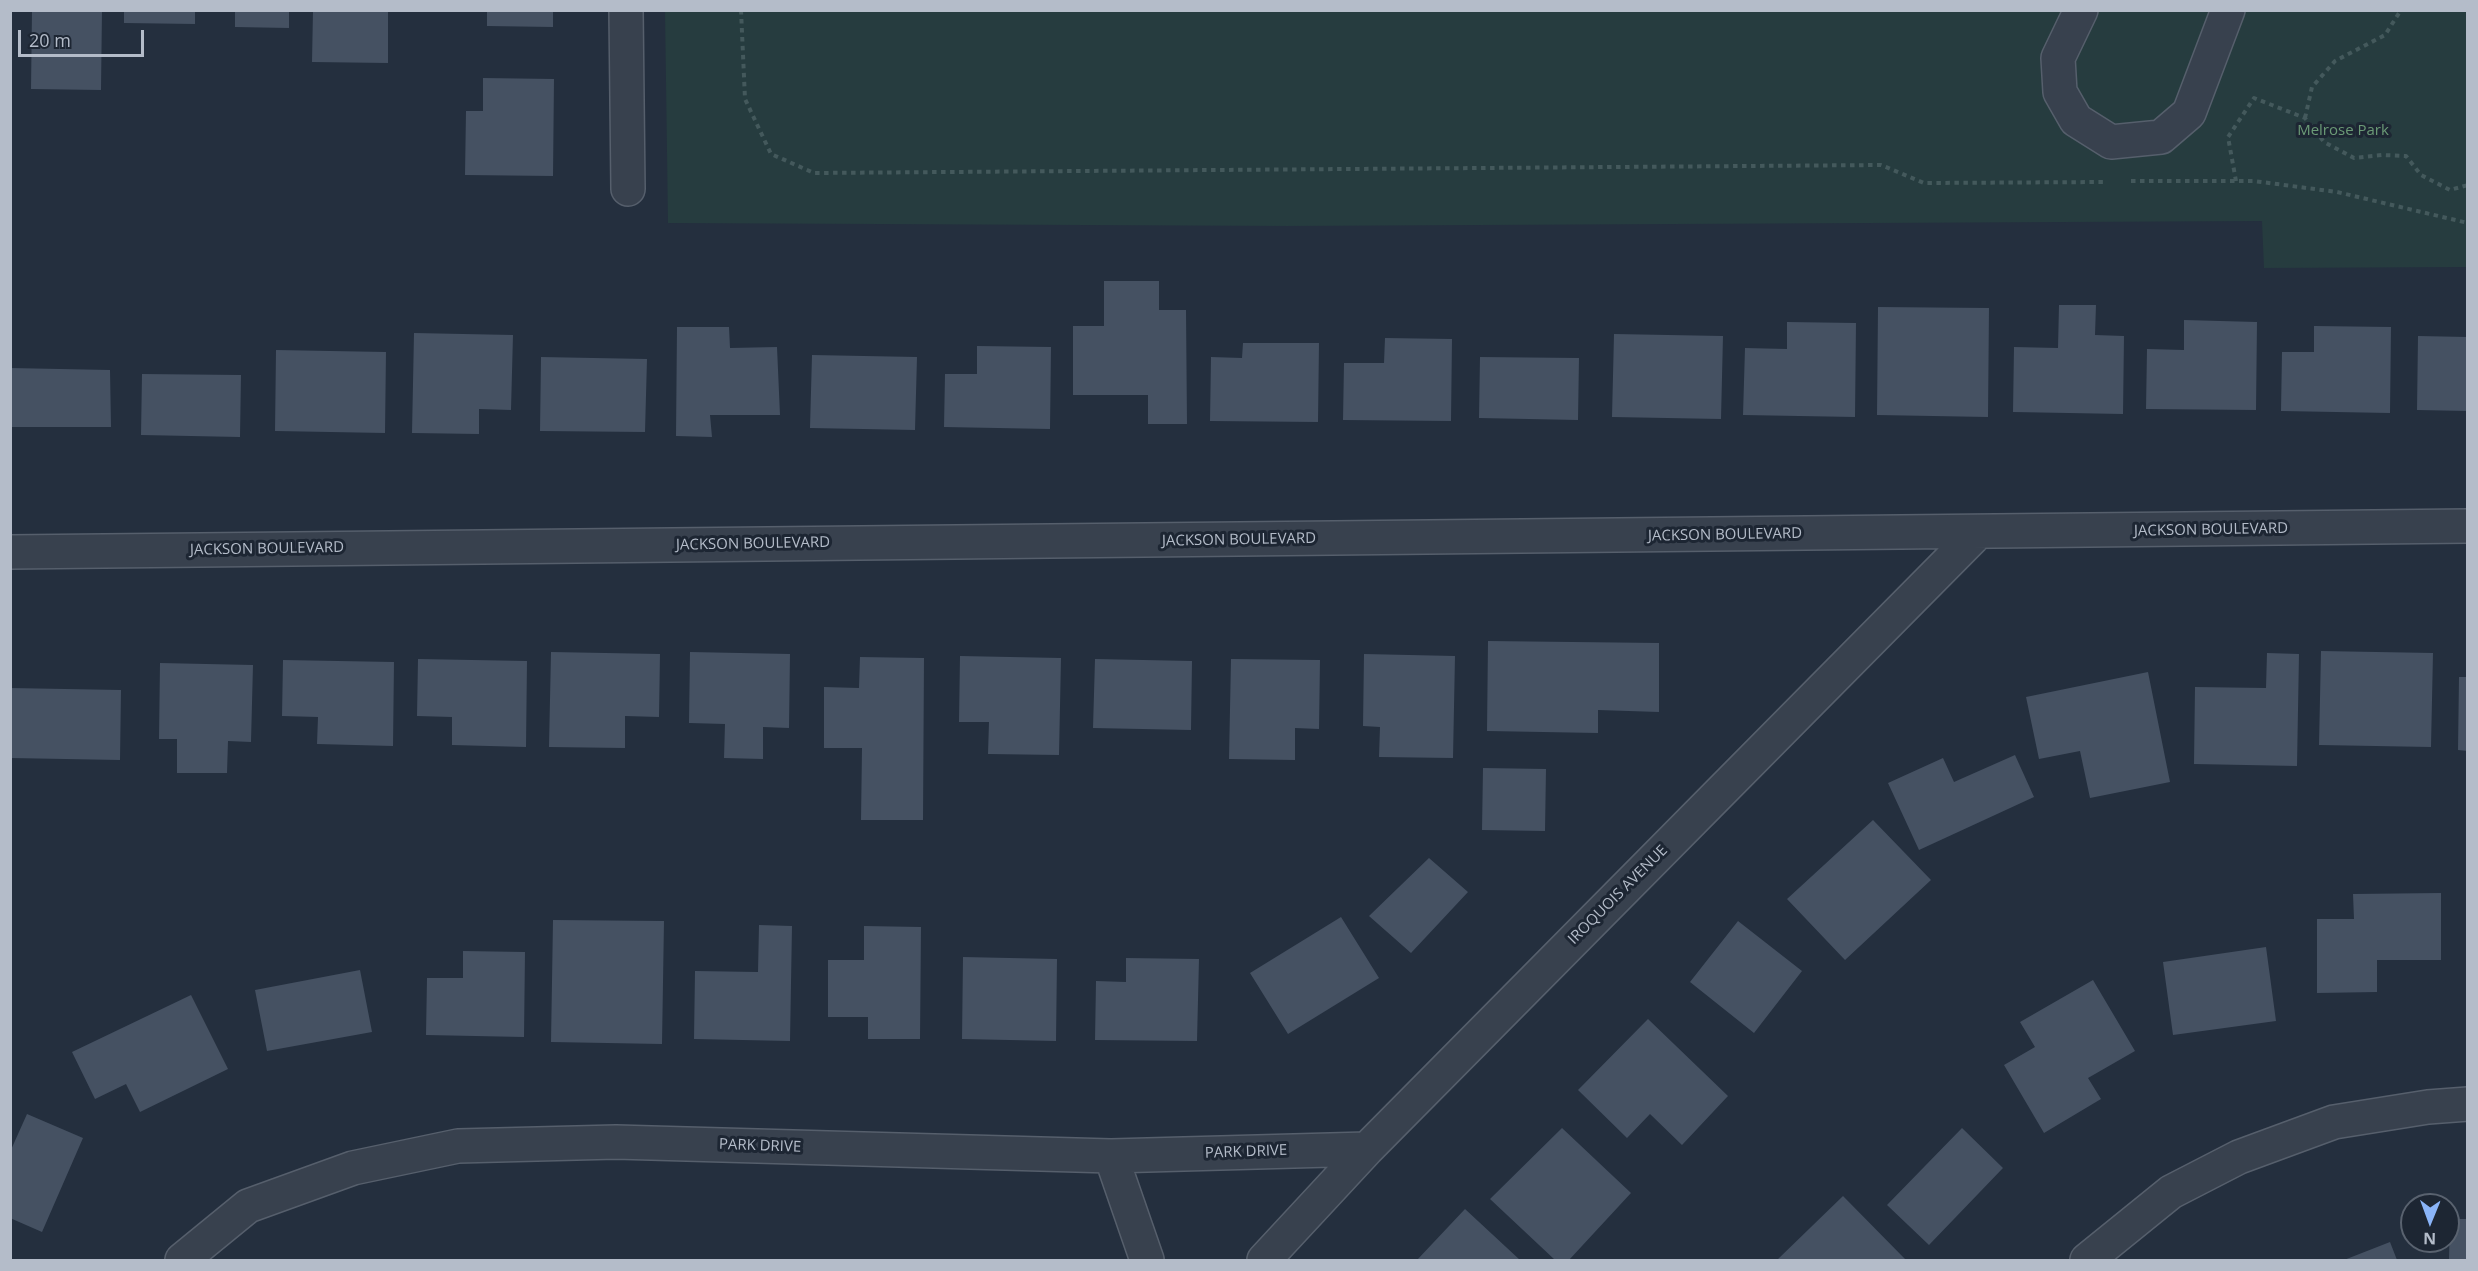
<!DOCTYPE html>
<html>
<head>
<meta charset="utf-8">
<style>
	body { margin:0 }
	#map { position:relative; width:2478px; height:1271px; overflow:hidden; background:#242f3e; font-family:"Open Sans",sans-serif }
	canvas { display:block }
	.frame { position:absolute; inset:0; border:12px solid #b4bcc9; pointer-events:none }
	.north { position:absolute; left:2400px; top:1193px; width:60px; height:60px; box-sizing:border-box; background:#1d2633; border:2px solid #59626f; border-radius:50%; rotate:181deg; font-size:16px; font-weight:700; line-height:24px; text-align:center; color:#b4bcc9 }
	.north::after { content:''; display:block; margin:auto; width:21px; height:27px; background:#8ab4f8; clip-path:polygon(50% 0,100% 100%,50% 72%,0 100%) }
	.scale { position:absolute; left:18px; top:30px; width:126px; height:27px; box-sizing:border-box; border:3px solid #b4bcc9; border-top:0; padding-left:8px; font-size:18px; line-height:21px; white-space:nowrap; color:#b4bcc9; -webkit-text-stroke:4px #1d2633; paint-order:stroke }
</style>
</head>
<body>
<div id="map">
<canvas width="2478" height="1271"></canvas>
<div class="frame"></div>
<div class="north">N</div>
<div class="scale">20 m</div>
</div>
<script>
const ctx = document.querySelector('canvas').getContext('2d');
ctx.lineJoin = 'round';
function fill(path, color) { ctx.fillStyle = color; ctx.fill(path, 'evenodd'); }
const shape = rows => new Path2D(rows.map(r => 'M' + r).join(''));
function stroke(path, color, width, dash) { ctx.strokeStyle = color; ctx.lineWidth = width; ctx.lineCap = dash ? 'butt' : 'round'; ctx.setLineDash(dash || []); ctx.stroke(path); }
function write(font, color, halo, rows, align = 'center') {
  ctx.font = font + ' "Open Sans",sans-serif'; ctx.lineWidth = 6; ctx.setLineDash([]); ctx.textBaseline = 'middle'; ctx.strokeStyle = halo; ctx.fillStyle = color; for (const [text, x, y, turn = 0] of rows) {
    ctx.save(); ctx.translate(x, y); ctx.rotate((+turn || 0) * Math.PI / 180); ctx.textAlign = isNaN(turn) ? turn : align; if (halo) ctx.strokeText(text, 0, 0); ctx.fillText(text, 0, 0); ctx.restore();
  }
}
const green = shape([
	[665,11,2467,11,2467,267,2264,268,2262,221,1287,226,668,223]
]);
const building = shape([
	[32,10,102,10,101,90,31,89],
	[124,10,195,10,195,24,124,23],
	[235,10,289,10,289,28,235,27],
	[313,10,388,10,388,63,312,62],
	[487,10,553,10,553,27,487,26],
	[483,78,554,79,553,176,465,175,466,111,483,111],
	[1104,281,1159,281,1159,310,1186,310,1187,424,1148,424,1148,395,1073,395,1073,326,1104,326],
	[2059,305,2096,305,2095,335,2124,336,2123,414,2013,412,2014,347,2058,348],
	[1878,307,1989,308,1988,417,1877,415],
	[2184,320,2257,322,2256,410,2146,409,2147,349,2184,350],
	[1787,322,1856,323,1855,417,1743,415,1745,348,1787,349],
	[2314,326,2391,327,2390,413,2281,411,2282,352,2314,352],
	[677,327,729,327,730,348,777,347,780,415,710,415,712,437,676,436],
	[414,333,513,335,511,410,479,409,479,434,412,433],
	[1614,334,1723,336,1721,419,1612,417],
	[2418,336,2468,337,2468,411,2417,410],
	[1385,338,1452,339,1451,421,1343,420,1344,363,1384,363],
	[1243,343,1319,343,1318,422,1210,421,1211,357,1242,358],
	[977,346,1051,347,1050,429,944,427,945,374,977,374],
	[276,350,386,352,385,433,275,431],
	[812,355,917,357,915,430,810,428],
	[541,357,647,359,645,432,540,431],
	[1480,357,1579,358,1578,420,1479,418],
	[10,368,110,370,111,427,10,427],
	[142,374,241,375,240,437,141,435],
	[1488,641,1659,643,1659,712,1598,710,1598,733,1487,731],
	[2321,651,2433,653,2431,747,2319,745],
	[551,652,660,654,659,717,625,716,625,748,549,747],
	[690,652,790,654,789,728,763,727,763,759,724,758,725,724,689,723],
	[2267,653,2299,654,2297,766,2194,764,2195,687,2266,688],
	[1364,654,1455,656,1453,758,1379,757,1380,727,1363,726],
	[960,656,1061,658,1059,755,988,754,989,722,959,722],
	[860,657,924,658,923,820,861,820,862,748,824,748,824,687,859,688],
	[418,659,527,661,526,747,452,745,452,717,417,716],
	[1095,659,1192,661,1191,730,1093,728],
	[1231,659,1320,660,1319,729,1295,728,1295,760,1229,759],
	[283,660,394,662,393,746,317,744,318,717,282,716],
	[160,663,253,665,251,742,228,741,227,773,177,773,177,739,159,739],
	[2148,672,2170,782,2090,798,2080,751,2039,759,2026,697],
	[2459,677,2468,677,2468,751,2458,750],
	[10,688,121,690,120,760,10,758],
	[2015,755,2034,797,1919,850,1888,783,1943,758,1954,782],
	[1483,768,1546,769,1545,831,1482,830],
	[1873,820,1931,880,1845,960,1787,899],
	[1429,858,1468,892,1411,953,1369,916],
	[2441,893,2441,960,2377,960,2377,992,2317,993,2317,919,2354,919,2353,894],
	[1341,917,1379,978,1288,1034,1250,973],
	[553,920,664,921,662,1044,551,1042],
	[1738,921,1802,971,1754,1033,1690,982],
	[759,925,792,926,790,1041,694,1039,695,971,758,972],
	[864,926,921,927,920,1039,868,1039,868,1017,828,1017,828,960,864,960],
	[2266,947,2276,1021,2173,1035,2163,962],
	[463,951,525,952,524,1037,426,1035,427,978,463,978],
	[963,957,1057,959,1056,1041,962,1039],
	[1126,958,1199,959,1197,1041,1095,1040,1096,981,1126,982],
	[360,970,372,1032,267,1051,255,990],
	[2093,980,2135,1051,2088,1078,2101,1099,2044,1133,2004,1065,2035,1047,2020,1022],
	[191,995,228,1069,140,1112,126,1084,95,1099,72,1052],
	[1648,1019,1728,1096,1682,1145,1650,1114,1627,1138,1578,1090],
	[27,1114,83,1138,42,1232,10,1218,10,1152],
	[1562,1128,1631,1193,1569,1260,1555,1260,1490,1199],
	[1962,1128,2003,1168,1929,1245,1887,1205],
	[1843,1196,1906,1260,1777,1260],
	[1465,1209,1520,1260,1417,1260],
	[2450,1219,2468,1219,2468,1260,2449,1260],
	[2390,1242,2397,1260,2344,1260]
]);
const path = shape([
	[741,10,745,99,771,154,814,173,1881,165,1924,183,2105,182],
	[2305,118,2312,87,2335,61,2385,35,2401,10],
	[2131,181,2254,181,2337,192,2468,223],
	[2236,181,2228,137,2254,98,2305,118,2324,142,2354,158,2382,155,2406,156,2421,175,2450,190,2468,185]
]);
const minor = shape([
	[626,10,628,189],
	[2081,10,2058,58,2060,92,2076,120,2111,142,2161,137,2189,113,2228,10],
	[10,552,2468,526],
	[1111,1156,1147,1260],
	[182,1260,248,1206,353,1168,458,1146,616,1142,1111,1156,1367,1149],
	[1264,1260,1367,1149,1977,533],
	[2087,1260,2171,1192,2239,1157,2334,1122,2428,1107,2468,1104]
]);
const parkNames = [
	["Melrose Park",2343,131]
];
const streetNames = [
	["JACKSON BOULEVARD",2211,530,-1],
	["JACKSON BOULEVARD",1725,535,-1],
	["JACKSON BOULEVARD",1239,540,-1],
	["JACKSON BOULEVARD",753,544,-1],
	["JACKSON BOULEVARD",267,549,-1],
	["IROQUOIS AVENUE",1618,895,-45],
	["PARK DRIVE",760,1146,2],
	["PARK DRIVE",1246,1152,-2]
];
fill(green, '#263c3f');
fill(building, '#455162');
stroke(minor, '#565f6c', 36);
stroke(path, '#44595c', 4, [4.5, 4.5]);
stroke(minor, '#38414e', 33);
write('15px', '#6b9a76', '#1d2633', parkNames);
write('15px', '#b4bcc9', '#1d2633', streetNames);
</script>
</body>
</html>
